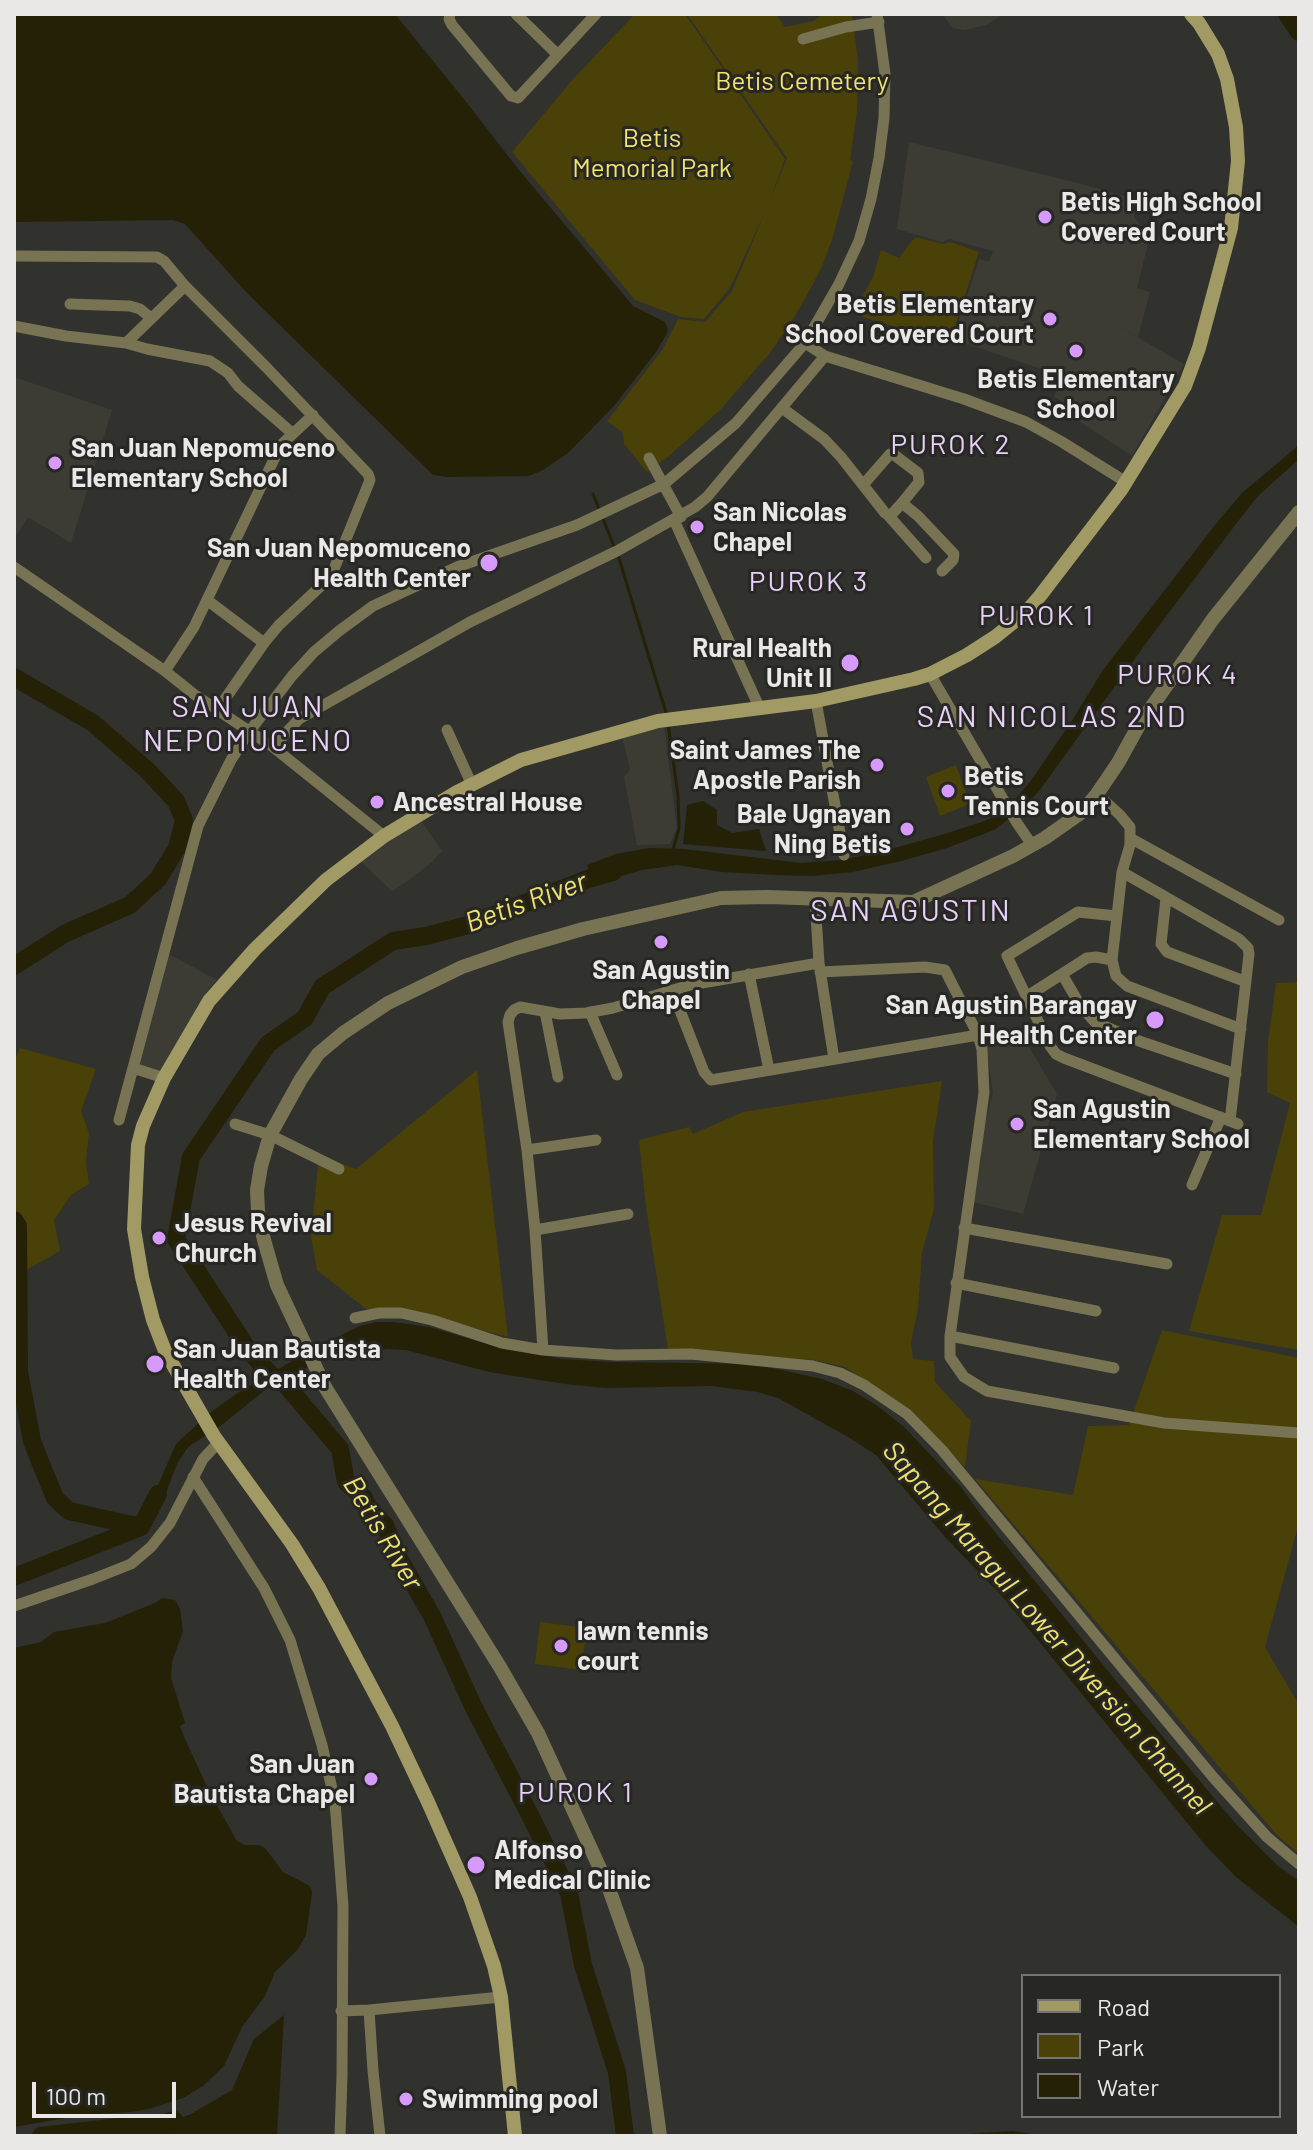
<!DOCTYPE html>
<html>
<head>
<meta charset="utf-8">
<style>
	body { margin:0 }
	#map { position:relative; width:1313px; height:2150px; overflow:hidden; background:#31312e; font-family:Barlow,sans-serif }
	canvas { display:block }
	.frame { position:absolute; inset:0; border:16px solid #e9e8e7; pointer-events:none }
	.legend { position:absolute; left:1021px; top:1974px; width:260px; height:144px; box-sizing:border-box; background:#272724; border:2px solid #757472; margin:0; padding:10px 14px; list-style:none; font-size:24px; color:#e9e8e7 }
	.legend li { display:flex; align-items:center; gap:16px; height:40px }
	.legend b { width:40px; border:2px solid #757472 }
	.scale { position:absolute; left:32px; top:2082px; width:144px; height:36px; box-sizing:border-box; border:4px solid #e9e8e7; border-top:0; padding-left:10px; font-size:24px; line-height:28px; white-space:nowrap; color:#e9e8e7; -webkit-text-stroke:6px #272724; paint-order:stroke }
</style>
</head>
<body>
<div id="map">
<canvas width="1313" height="2150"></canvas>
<div class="frame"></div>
<ul class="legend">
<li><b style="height:10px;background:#a19a64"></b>Road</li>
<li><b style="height:22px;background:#494107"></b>Park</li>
<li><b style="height:22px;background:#252106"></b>Water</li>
</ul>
<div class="scale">100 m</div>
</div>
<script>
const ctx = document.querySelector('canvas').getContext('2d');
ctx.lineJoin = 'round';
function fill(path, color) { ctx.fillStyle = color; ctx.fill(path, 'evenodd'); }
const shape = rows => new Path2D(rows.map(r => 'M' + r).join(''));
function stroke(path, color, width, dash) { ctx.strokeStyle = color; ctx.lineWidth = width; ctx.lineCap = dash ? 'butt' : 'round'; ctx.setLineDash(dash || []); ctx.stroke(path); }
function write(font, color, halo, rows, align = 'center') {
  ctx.font = font + ' Barlow,sans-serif'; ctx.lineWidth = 6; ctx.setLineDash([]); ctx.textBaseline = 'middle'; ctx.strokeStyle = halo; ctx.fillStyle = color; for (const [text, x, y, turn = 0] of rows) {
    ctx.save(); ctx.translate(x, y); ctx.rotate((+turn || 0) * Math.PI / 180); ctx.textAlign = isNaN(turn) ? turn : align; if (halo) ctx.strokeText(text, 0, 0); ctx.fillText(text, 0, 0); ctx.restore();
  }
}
const built = shape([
	[942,14,1004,14,986,25,965,30,953,28],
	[909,142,1070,181,1136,199,1134,216,1149,240,1137,288,1150,292,1138,337,1096,313,1184,364,1132,456,1065,412,1068,405,1054,397,1062,376,953,339,979,259,989,262,993,251,949,239,942,242,897,229],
	[14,377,112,410,71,543,28,517,14,539,16,519,14,518],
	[664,726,677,828,670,844,637,845,624,777,630,770,622,736],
	[420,819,442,851,431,863,409,880,392,891,357,858],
	[167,953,217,980,209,988,162,1077,137,1068],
	[1020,1032,1057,1094,1023,1214,972,1202,982,1156,977,1154,993,1093,985,1039]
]);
const green = shape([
	[635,14,685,14,785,159,770,200,787,158,687,14,776,14,785,27,813,21,823,14,852,14,858,61,857,112,850,160,853,161,833,237,823,264,812,286,795,316,770,353,720,410,668,457,647,472,624,444,623,433,607,421,663,349,678,319,705,322,732,291,764,214,730,288,704,319,681,317,635,300,512,152,573,79],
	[915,237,943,244,950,242,979,252,951,339,902,329,860,316,854,312,873,277,881,250,899,258],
	[956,765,970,804,940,816,926,777],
	[1299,982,1299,1350,1189,1331,1222,1215,1261,1215,1290,1103,1267,1092,1268,1042,1276,983],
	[20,1048,96,1069,81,1111,89,1133,86,1161,89,1184,71,1195,54,1220,60,1251,26,1270,20,1225,14,1217,14,1062],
	[477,1070,508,1337,402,1309,366,1309,317,1270,311,1237,319,1155,356,1169],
	[942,1081,933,1141,934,1209,922,1253,918,1310,911,1342,913,1359,934,1361,935,1382,971,1421,965,1467,910,1410,845,1367,814,1360,668,1350,646,1207,639,1140,689,1127,693,1134,743,1112],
	[1162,1330,1299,1358,1299,1523,1265,1647,1299,1705,1299,1854,1277,1835,975,1479,1073,1495,1088,1426,1129,1425],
	[540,1622,587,1628,581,1670,535,1664]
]);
const water = shape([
	[14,14,395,14,467,103,519,170,633,306,665,322,668,330,666,335,656,352,614,406,568,453,543,470,529,476,448,477,433,475,247,293,185,224,173,220,14,222],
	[1299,445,1299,459,1258,496,1242,516,1152,635,1039,791,1022,809,994,830,947,848,901,861,853,872,812,876,777,875,722,872,677,865,642,870,594,884,587,865,616,854,649,848,684,849,801,863,842,860,880,852,941,835,979,823,996,816,1012,803,1030,782,1073,719,1103,670,1215,525,1242,493],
	[703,801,717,810,717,825,732,833,759,829,766,851,683,844,687,805],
	[376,1322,393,1322,429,1327,494,1346,562,1359,611,1362,754,1364,822,1379,853,1391,879,1407,904,1427,960,1486,982,1516,1112,1676,1235,1823,1278,1866,1299,1881,1299,1927,1236,1877,1206,1846,1001,1595,945,1537,876,1455,850,1438,778,1398,758,1392,711,1386,605,1388,565,1384,489,1372,406,1350,387,1349,367,1352,364,1349,358,1350,318,1361,284,1381,270,1386,223,1424,188,1447,177,1464,157,1516,141,1511,155,1492,176,1444,207,1415,236,1394,309,1351,360,1326],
	[162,1598,175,1600,180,1609,183,1631,172,1662,171,1678,185,1723,180,1726,185,1739,210,1793,237,1841,245,1845,259,1845,265,1848,283,1872,308,1885,311,1888,312,1893,306,1935,298,1949,275,1972,265,1996,242,2027,224,2066,203,2086,183,2098,149,2109,131,2112,82,2115,14,2127,14,1648,41,1642,54,1632,105,1623,155,1603],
	[284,2015,277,2136,53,2136,118,2128,156,2128,191,2114,232,2090,254,2039],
	[1012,2131,1046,2136,950,2136,981,2133]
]);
const stream = shape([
	[593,494,599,509],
	[602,516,615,549],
	[618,555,667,716],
	[668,724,678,795,679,828,673,850]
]);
const river = shape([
	[1287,14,1299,32],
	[14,677,93,723,147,770,176,801,184,820,177,848,158,879,130,905,66,933,14,966],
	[613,872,588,879,468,925,426,936,393,941,322,987,305,1018,268,1044,191,1157,176,1239,247,1348,269,1373,286,1385,340,1449,346,1482,364,1498,370,1510,385,1525,397,1555,432,1616,474,1708,530,1815,569,1893,583,1965,617,2072,625,2136],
	[14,1220,18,1226,19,1372,32,1441,39,1459,55,1498,69,1511,141,1527],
	[141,1527,158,1494],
	[14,1577,141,1527],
	[41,2136,119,2127,155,2126,174,2120]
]);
const minor = shape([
	[450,14,449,19,452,25,511,96,518,98,596,14],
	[516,14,558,55],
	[803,39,846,27,879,22],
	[14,256,157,257,164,261,185,286,266,367,368,474,370,480,334,569,323,584,279,625,264,643,218,709],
	[70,304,130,306,140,309,151,318],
	[14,326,66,336,126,343,147,349,210,361,228,373,238,386,292,433],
	[126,343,185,286],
	[805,343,825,356,964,399,1026,422,1062,442,1126,482],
	[782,408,824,439,841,457,885,513,888,515,926,558],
	[649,458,681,517],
	[863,485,890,454,893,454,918,473,919,482,902,503,892,514,888,515],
	[902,503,918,516,954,554,953,560,942,571],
	[674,520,760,709],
	[14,567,165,671,195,695,273,747,384,836],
	[207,600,264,643],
	[165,671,194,627,277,453,282,444,313,415],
	[930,674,1017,823,1032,845],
	[816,701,844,855],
	[447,730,472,785],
	[273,747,299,719,470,622,617,551,695,507,707,497,825,356],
	[1097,794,1120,815,1130,827,1130,845,1122,872,1112,960,1116,976,1127,986,1241,1029],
	[1130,838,1279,920],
	[1122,872,1239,939,1248,948,1249,954,1230,1121],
	[1166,898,1161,944,1167,952,1244,981],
	[815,899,819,963,834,1059],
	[1117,916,1078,912,1007,956,1050,1046,1056,1054,1064,1058,1238,1124],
	[820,972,925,967,945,970,978,1035,982,1049,984,1093,950,1336,950,1357,964,1377,987,1391,1164,1423,1299,1433],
	[749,974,769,1070],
	[1062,974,1080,1005,1095,1022,1139,1041,1236,1074],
	[672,990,704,1072,711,1080,978,1035],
	[1026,997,1087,958,1096,957,1112,960],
	[545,1012,558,1077],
	[590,1012,617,1075],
	[133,1068,164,1078],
	[119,1120,198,826,231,760,249,732,292,676,314,652,339,631,373,606,457,567,577,525,664,484,736,423,805,343,839,284,859,241,871,199,879,158,884,118,885,74,877,14],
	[235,1124,270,1135,339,1169],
	[527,1150,596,1140],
	[1192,1185,1221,1117],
	[964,1228,1167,1264],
	[535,1230,628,1214],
	[956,1283,1096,1311],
	[355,1318,379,1313,401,1313,432,1320,502,1343,543,1350,616,1355,691,1354,813,1366,840,1373,864,1385,907,1414,942,1450,1213,1777,1267,1837,1299,1864],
	[950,1336,1114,1368],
	[543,1350,535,1230,527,1150,508,1022,510,1015,514,1010,520,1007,560,1014,586,1013,613,1008,690,985,819,963],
	[193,1477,264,1588,290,1640,322,1745,335,1802,343,1906,342,2076,340,2136],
	[14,1606,93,1579,131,1564,151,1547,170,1523,203,1459,218,1443],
	[369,2010,373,2071,380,2136],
	[341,2011,369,2010,501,1997]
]);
const tertiary = shape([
	[660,2136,637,1968,608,1886,538,1733,500,1667,325,1387,277,1285,264,1240,258,1211,257,1190,261,1166,270,1135,301,1079,318,1054,343,1033,388,1003,462,967,517,948,583,929,721,898,768,897,913,902,1013,856,1045,838,1082,812,1097,794,1118,763,1139,725,1213,619,1299,512]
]);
const secondary = shape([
	[515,2136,501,1997,494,1966,470,1897,428,1802,392,1726,319,1588,292,1544,214,1436,165,1351,153,1320,142,1277,134,1229,138,1145,143,1126,164,1078,209,1001,255,949,326,880,384,836,457,792,521,760,658,721,816,701,914,679,930,674,967,655,995,637,1026,612,1040,596,1121,490,1185,386,1199,348,1231,228,1238,161,1236,127,1227,79,1218,54,1199,23,1191,14]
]);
const markers = [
	[1045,217,8,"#d69bfa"],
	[1050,319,8,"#d69bfa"],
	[1076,351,8,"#d69bfa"],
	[55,463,8,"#d69bfa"],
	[697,527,8,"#d69bfa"],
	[489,563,10,"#d69bfa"],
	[850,663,10,"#d69bfa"],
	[877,765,8,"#d69bfa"],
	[948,791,8,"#d69bfa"],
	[377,802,8,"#d69bfa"],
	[907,829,8,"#d69bfa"],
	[661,942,8,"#d69bfa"],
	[1155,1020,10,"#d69bfa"],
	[1017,1124,8,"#d69bfa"],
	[159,1238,8,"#d69bfa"],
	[155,1364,10,"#d69bfa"],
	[561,1646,8,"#d69bfa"],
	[371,1779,8,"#d69bfa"],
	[476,1865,10,"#d69bfa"],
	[406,2099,8,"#d69bfa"]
];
const parkNames = [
	["Betis Cemetery",802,81],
	["Betis",652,138],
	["Memorial Park",652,168]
];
const poiNames = [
	["Betis High School",1061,202],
	["Covered Court",1061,232],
	["Betis Elementary",1034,304,"right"],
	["School Covered Court",1034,334,"right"],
	["Betis Elementary",1076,379,"center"],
	["School",1076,409,"center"],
	["San Juan Nepomuceno",71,448],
	["Elementary School",71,478],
	["San Nicolas",713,512],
	["Chapel",713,542],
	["San Juan Nepomuceno",471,548,"right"],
	["Health Center",471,578,"right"],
	["Rural Health",832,648,"right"],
	["Unit II",832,678,"right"],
	["Saint James The",861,750,"right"],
	["Apostle Parish",861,780,"right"],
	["Betis",964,776],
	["Tennis Court",964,806],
	["Ancestral House",393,802],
	["Bale Ugnayan",891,814,"right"],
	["Ning Betis",891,844,"right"],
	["San Agustin",661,970,"center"],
	["Chapel",661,1000,"center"],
	["San Agustin Barangay",1137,1005,"right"],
	["Health Center",1137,1035,"right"],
	["San Agustin",1033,1109],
	["Elementary School",1033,1139],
	["Jesus Revival",175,1223],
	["Church",175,1253],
	["San Juan Bautista",173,1349],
	["Health Center",173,1379],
	["lawn tennis",577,1631],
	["court",577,1661],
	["San Juan",355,1764,"right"],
	["Bautista Chapel",355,1794,"right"],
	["Alfonso",494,1850],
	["Medical Clinic",494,1880],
	["Swimming pool",422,2099]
];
const neighbourhoodNames = [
	["PUROK 2",951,445],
	["PUROK 3",809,582],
	["PUROK 1",1037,616],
	["PUROK 4",1178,675],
	["PUROK 1",576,1793]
];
const waterNames = [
	["Betis River",526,902,-20],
	["Betis River",383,1533,59],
	["Sapang Maragul Lower Diversion Channel",1047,1628,49]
];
const quarterNames = [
	["SAN JUAN",248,707],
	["NEPOMUCENO",248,741],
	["SAN NICOLAS 2ND",1052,717],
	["SAN AGUSTIN",911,911]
];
fill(built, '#3d3c34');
fill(green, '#494107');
fill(water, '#252106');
stroke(stream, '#252106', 3);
stroke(river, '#252106', 18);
stroke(minor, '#787453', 11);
stroke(tertiary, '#787453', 14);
stroke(secondary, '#a19a64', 14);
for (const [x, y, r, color] of markers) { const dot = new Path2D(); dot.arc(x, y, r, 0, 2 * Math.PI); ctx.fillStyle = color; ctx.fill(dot); stroke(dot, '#272724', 3); }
write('26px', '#f2e26e', '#272724', parkNames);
write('bold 26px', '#e9e8e7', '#272724', poiNames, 'left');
ctx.letterSpacing = '2px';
write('28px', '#e8d0f9', '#272724', neighbourhoodNames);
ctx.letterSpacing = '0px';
write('italic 28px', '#f0e16d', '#272724', waterNames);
ctx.letterSpacing = '2px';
write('30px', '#e8d0f9', '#272724', quarterNames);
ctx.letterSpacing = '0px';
</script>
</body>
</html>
